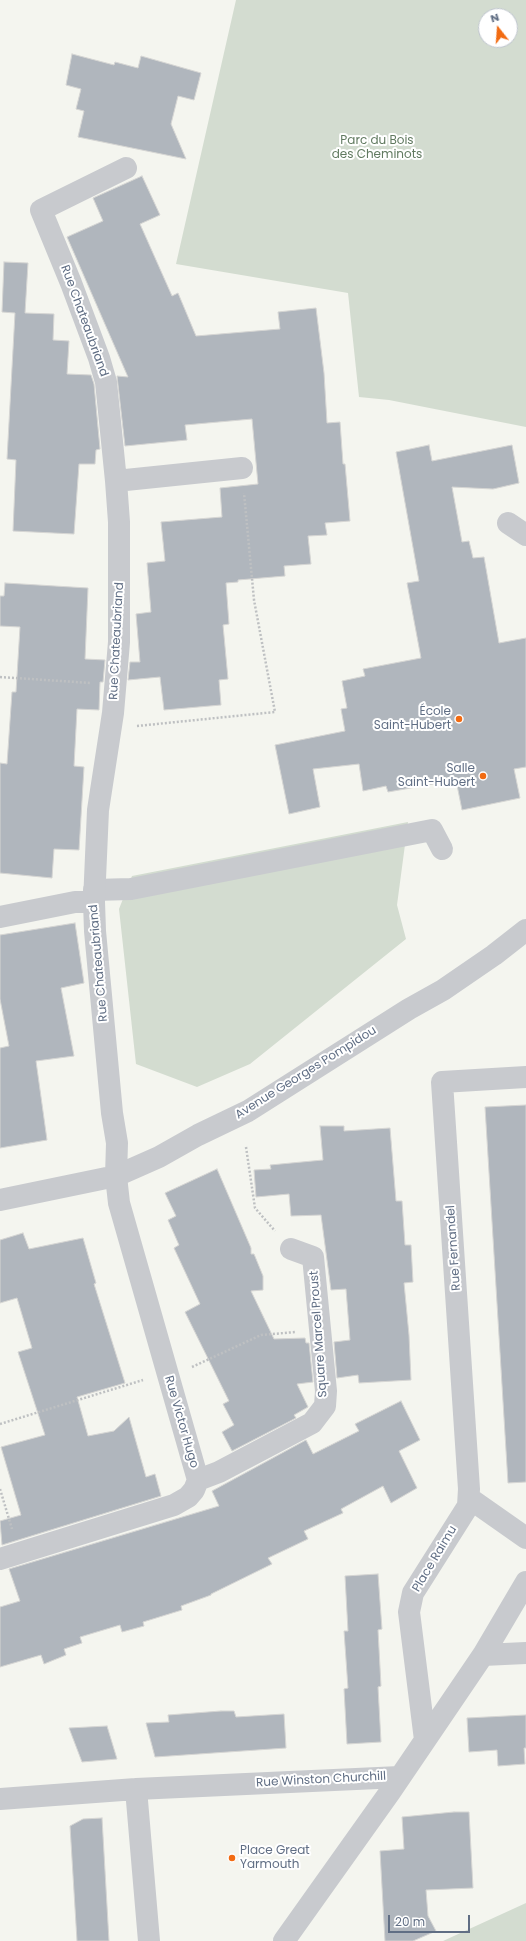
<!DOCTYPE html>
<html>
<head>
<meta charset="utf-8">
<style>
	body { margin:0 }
	#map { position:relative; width:526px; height:1941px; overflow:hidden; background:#f4f5ef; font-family:Poppins,sans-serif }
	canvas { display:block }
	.north { position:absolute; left:478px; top:8px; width:40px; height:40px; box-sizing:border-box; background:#fff; border:1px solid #bfc5ce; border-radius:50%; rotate:343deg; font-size:11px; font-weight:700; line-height:16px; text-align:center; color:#606e84 }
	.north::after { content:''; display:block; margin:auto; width:14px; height:18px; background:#f26b12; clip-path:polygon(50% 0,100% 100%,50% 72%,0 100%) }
	.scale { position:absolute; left:388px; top:1915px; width:82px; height:18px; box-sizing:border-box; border:2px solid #606e84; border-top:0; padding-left:5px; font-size:12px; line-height:14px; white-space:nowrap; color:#606e84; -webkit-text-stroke:3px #fff; paint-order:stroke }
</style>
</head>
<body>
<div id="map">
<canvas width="526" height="1941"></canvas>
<div class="north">N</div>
<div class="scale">20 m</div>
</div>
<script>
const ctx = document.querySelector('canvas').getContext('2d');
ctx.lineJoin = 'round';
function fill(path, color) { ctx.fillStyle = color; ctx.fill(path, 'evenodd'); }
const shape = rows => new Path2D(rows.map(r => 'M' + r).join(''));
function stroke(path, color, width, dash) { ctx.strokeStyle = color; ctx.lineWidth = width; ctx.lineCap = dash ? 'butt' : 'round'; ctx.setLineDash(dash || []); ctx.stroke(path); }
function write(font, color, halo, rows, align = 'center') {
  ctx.font = font + ' Poppins,sans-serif'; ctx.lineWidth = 4; ctx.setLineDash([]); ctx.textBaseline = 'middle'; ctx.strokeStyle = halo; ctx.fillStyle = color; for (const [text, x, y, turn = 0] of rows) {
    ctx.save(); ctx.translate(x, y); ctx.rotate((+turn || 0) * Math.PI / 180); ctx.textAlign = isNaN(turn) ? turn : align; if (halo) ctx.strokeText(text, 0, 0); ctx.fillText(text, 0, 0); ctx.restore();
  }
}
const green = shape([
	[236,0,526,0,526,427,389,400,359,397,348,293,176,264],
	[486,16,510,16,510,40,486,40],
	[408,822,397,905,406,939,250,1064,197,1087,136,1064,119,909,132,876],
	[526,1903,526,1941,443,1941]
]);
const building = shape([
	[72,54,114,65,115,62,138,68,141,56,201,73,194,100,178,96,171,124,186,159,78,137,84,111,76,109,81,89,66,85,72,54],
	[142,176,160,215,140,224,172,296,178,293,196,336,280,329,278,312,316,308,324,373,327,423,340,422,343,464,345,464,350,521,325,523,327,535,308,536,311,564,284,566,285,576,238,580,238,582,226,583,229,624,223,625,228,679,219,680,221,705,164,710,160,677,128,680,130,662,140,662,136,614,151,612,147,563,165,561,161,522,222,517,220,488,258,484,252,419,185,425,187,440,125,446,117,376,128,377,67,237,103,221,93,198,142,176],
	[4,262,28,263,25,313,54,314,53,340,69,341,67,374,91,375,94,384,100,449,96,450,95,464,79,464,74,534,13,531,16,460,7,459,15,313,2,312,4,262],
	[429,445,432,461,512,445,519,483,493,489,452,487,462,542,469,541,473,558,484,557,499,643,526,638,526,767,514,769,520,798,462,810,456,780,388,792,386,786,363,791,359,764,313,769,320,807,289,814,275,745,345,731,341,709,347,708,342,681,365,676,363,669,421,658,407,583,419,581,396,452,429,445],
	[5,583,88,588,85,659,105,660,103,682,100,682,99,710,77,709,74,766,84,767,79,850,54,849,52,878,0,873,0,763,7,764,12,692,16,692,20,627,0,626,0,596,4,596,5,583],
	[75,923,84,983,61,988,74,1056,36,1061,47,1140,0,1148,0,1048,9,1046,0,999,0,935,75,923],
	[526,1105,526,1482,508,1483,485,1107,526,1105],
	[320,1126,344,1126,344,1131,390,1128,396,1201,402,1201,405,1245,411,1245,413,1282,404,1283,409,1335,411,1380,359,1383,358,1375,337,1378,334,1342,350,1340,346,1289,331,1290,321,1215,291,1216,289,1194,256,1197,254,1170,271,1169,270,1165,323,1160,320,1126],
	[217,1169,251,1248,251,1254,254,1254,263,1276,263,1290,251,1291,274,1339,305,1338,306,1343,309,1343,313,1382,297,1384,308,1407,294,1415,296,1418,232,1451,222,1432,234,1425,223,1404,229,1401,185,1312,200,1304,174,1248,179,1245,168,1220,176,1216,165,1193,217,1169],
	[23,1233,29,1249,83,1238,96,1283,94,1284,125,1383,77,1397,88,1436,114,1431,129,1417,146,1477,155,1474,161,1496,2,1545,0,1521,21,1515,1,1447,45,1435,18,1352,32,1348,17,1298,0,1303,0,1240,23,1233],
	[401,1401,420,1440,399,1451,417,1488,391,1503,383,1486,341,1509,343,1513,304,1531,308,1539,268,1558,272,1564,211,1594,211,1595,181,1606,182,1610,143,1622,144,1626,122,1632,120,1625,80,1637,82,1643,64,1649,66,1655,44,1664,41,1655,0,1667,0,1607,20,1601,9,1569,219,1506,212,1491,306,1440,313,1454,359,1431,355,1424,401,1401],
	[378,1574,382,1629,378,1630,381,1686,378,1687,381,1742,347,1744,344,1689,348,1688,344,1631,348,1631,345,1576,378,1574],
	[221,1711,234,1711,236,1717,284,1714,286,1748,155,1757,146,1723,169,1722,168,1715,221,1711],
	[526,1715,526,1748,524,1748,525,1764,498,1766,497,1750,469,1752,467,1718,526,1715],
	[107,1726,117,1759,82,1762,69,1728,107,1726],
	[454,1812,469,1812,473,1888,426,1890,428,1916,436,1931,413,1941,385,1941,380,1851,404,1849,402,1817,454,1812],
	[102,1818,109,1941,77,1941,70,1826,83,1819,102,1818]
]);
const path = shape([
	[0,677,91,683],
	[137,726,275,712,254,600,244,493],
	[246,1147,255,1208,275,1231],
	[192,1367,261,1335,296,1332],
	[0,1424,143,1380],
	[0,1489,12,1529]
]);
const pedestrian = shape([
	[94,890,131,889,432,830,442,849]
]);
const minor = shape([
	[116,481,242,468],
	[508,523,526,535],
	[0,917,75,902,94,902],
	[0,1200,116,1176,159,1157,198,1135,248,1111,409,1009,443,990,494,955,526,930],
	[198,1480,219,1472,312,1423,325,1406,326,1391,313,1257,291,1249],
	[469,1498,526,1538],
	[0,1559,174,1505,188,1497,194,1490,198,1480,119,1203,116,1176,117,1143,112,1113,95,931,94,902,98,810,113,713,119,642,119,522,116,481,106,382,99,358,71,283,41,210,126,168],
	[483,1655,526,1653],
	[425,1740,409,1612,413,1593,468,1506,469,1489,442,1082,526,1077],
	[0,1799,136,1789],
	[149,1941,136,1789,400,1777],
	[284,1941,390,1792,483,1655,526,1582]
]);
const markers = [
	[459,719,4,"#f26b12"],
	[483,776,4,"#f26b12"],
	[232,1858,4,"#f26b12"]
];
const parkNames = [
	["Parc du Bois",377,141],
	["des Cheminots",377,155]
];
const streetNames = [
	["Rue Chateaubriand",84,321,70],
	["Rue Chateaubriand",117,641,-87],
	["Rue Chateaubriand",99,963,-95],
	["Avenue Georges Pompidou",306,1073,-32],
	["Rue Fernandel",454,1248,-94],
	["Square Marcel Proust",319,1334,-94],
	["Rue Victor Hugo",181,1422,74],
	["Place Raimu",435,1559,-59],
	["Rue Winston Churchill",321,1780,-3]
];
const poiNames = [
	["École",451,712],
	["Saint-Hubert",451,726],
	["Salle",475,769],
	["Saint-Hubert",475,783],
	["Place Great",240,1851,"left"],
	["Yarmouth",240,1865,"left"]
];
fill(green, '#d3dcd0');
fill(building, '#b0b6bd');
stroke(building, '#d5d5d3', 1);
stroke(path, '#bec0c2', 2.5, [2, 2]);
stroke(pedestrian, '#c8cace', 22);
stroke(minor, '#c8cace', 22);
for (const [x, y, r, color] of markers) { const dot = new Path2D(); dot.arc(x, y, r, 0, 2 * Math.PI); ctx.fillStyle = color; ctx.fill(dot); stroke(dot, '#fff', 1.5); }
write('12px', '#617a60', '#fff', parkNames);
write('12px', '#606e84', '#fff', streetNames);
write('12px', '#606e84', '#fff', poiNames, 'right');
</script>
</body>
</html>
